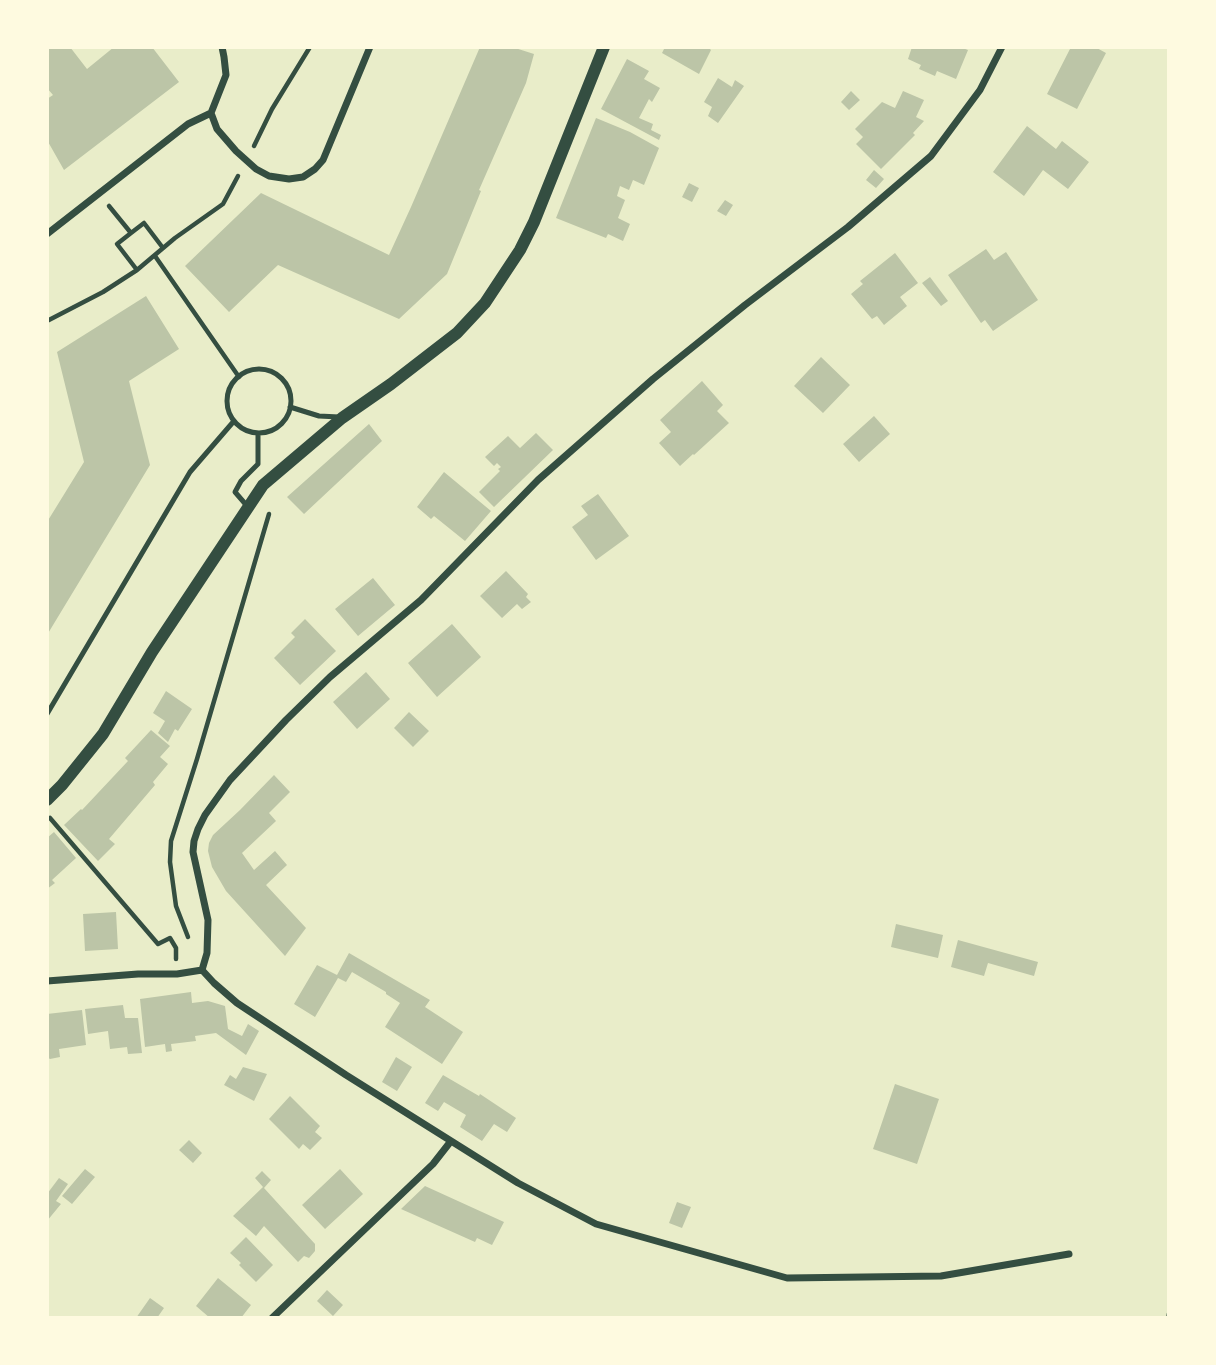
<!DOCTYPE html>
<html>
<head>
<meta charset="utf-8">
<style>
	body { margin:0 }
	#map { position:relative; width:1216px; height:1365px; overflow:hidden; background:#e9edc9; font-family:"Fira Sans",sans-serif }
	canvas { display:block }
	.frame { position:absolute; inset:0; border:49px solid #fefae0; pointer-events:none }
</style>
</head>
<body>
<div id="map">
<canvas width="1216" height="1365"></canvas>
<div class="frame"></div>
</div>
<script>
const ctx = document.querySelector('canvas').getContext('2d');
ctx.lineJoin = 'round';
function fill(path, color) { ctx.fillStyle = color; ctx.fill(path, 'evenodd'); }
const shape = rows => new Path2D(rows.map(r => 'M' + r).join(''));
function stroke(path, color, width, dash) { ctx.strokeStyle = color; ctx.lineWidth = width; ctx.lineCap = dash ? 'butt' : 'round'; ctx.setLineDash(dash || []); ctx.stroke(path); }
const building = shape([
	[47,47,70,47,87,69,114,47,152,47,179,82,64,170,47,140,47,99,53,95,47,88],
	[480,47,512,47,534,54,526,83,479,190,481,191,447,274,399,319,278,265,229,312,185,266,261,193,389,255,411,207],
	[665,47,708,47,711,50,699,74,662,53],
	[912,47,960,47,968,50,956,79,937,71,935,76,919,69,921,65,908,59],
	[1071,47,1095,47,1106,53,1077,109,1047,94],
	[627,59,649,71,644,79,660,88,652,102,649,99,639,118,653,124,651,130,661,135,659,140,601,109],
	[718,78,732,87,735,80,744,86,718,123,708,116,712,107,704,102],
	[851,91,860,100,849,110,841,102],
	[903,91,924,100,916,117,924,121,913,133,915,135,881,169,856,144,863,137,855,129,882,102,895,108],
	[596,118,630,132,659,148,644,185,633,180,629,190,620,186,617,196,625,200,618,218,630,224,623,241,608,234,606,238,556,218],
	[1027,126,1056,149,1062,141,1089,162,1068,189,1043,170,1024,196,993,172],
	[874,170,884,179,876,188,866,180],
	[689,183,699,188,692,202,682,197],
	[725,200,733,205,726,216,717,211],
	[986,249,994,260,1006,252,1038,300,993,331,985,320,981,323,948,275],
	[895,253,918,283,900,297,907,306,884,325,877,316,872,319,851,294,863,284,860,281],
	[930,277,948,301,941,306,922,283],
	[146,296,179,349,129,381,150,465,47,635,47,522,84,462,57,352],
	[821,357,850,385,823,413,794,386],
	[702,381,723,405,717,411,729,423,694,455,693,454,680,466,659,443,671,432,660,420],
	[874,416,890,434,859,462,843,444],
	[369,424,382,441,304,514,287,497],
	[536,433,553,450,494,507,479,492,500,471,498,469,501,467,497,463,494,466,485,457,508,436,520,448],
	[444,472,491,511,465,541,434,516,431,519,417,507],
	[598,494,629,536,596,560,572,527,588,515,581,506],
	[506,571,528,594,526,597,531,602,522,609,517,604,502,618,480,596],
	[373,578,395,605,358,636,335,609],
	[305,619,336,651,300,685,274,658,295,637,291,633],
	[452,624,481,657,437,697,408,663],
	[366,672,390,699,357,729,333,702],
	[166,691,192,709,178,731,175,729,168,742,158,733,165,721,153,713],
	[409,712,429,731,413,747,394,728],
	[151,730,170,746,160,757,168,764,153,782,155,785,109,839,115,844,98,861,64,825,81,809,82,810,128,761,125,758],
	[274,775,290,792,269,813,276,821,242,853,254,870,275,851,287,865,266,885,306,928,285,956,226,891,212,867,208,851,209,843,213,835,240,810],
	[54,832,76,858,52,880,55,883,47,889,47,838],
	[116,912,118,949,85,951,83,914],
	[896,924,943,935,938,958,891,947],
	[958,940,1038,962,1034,976,988,963,984,976,951,967],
	[349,953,430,1000,425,1007,463,1032,442,1064,385,1027,400,1003,386,994,386,992,352,972,346,982,338,978,315,1017,294,1004,317,965,337,975],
	[191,992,192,1003,208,1001,225,1006,228,1029,242,1036,248,1024,259,1031,246,1055,216,1033,195,1036,196,1041,171,1044,172,1051,166,1052,165,1044,145,1047,140,999],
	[123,1005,125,1018,138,1018,142,1053,128,1054,127,1047,110,1049,108,1031,88,1034,85,1009],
	[82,1010,86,1045,59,1049,60,1057,50,1059,47,1057,47,1014],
	[396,1057,412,1067,397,1091,382,1082],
	[243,1067,267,1074,254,1101,224,1085,230,1075,236,1079],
	[443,1075,479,1096,480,1094,516,1118,507,1132,494,1124,482,1141,460,1127,466,1115,444,1102,438,1111,425,1103],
	[895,1084,939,1099,917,1164,873,1149],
	[290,1096,320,1126,315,1132,322,1138,310,1150,303,1144,299,1149,269,1119],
	[189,1140,202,1153,193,1163,179,1150],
	[85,1169,95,1177,72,1204,62,1196],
	[340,1169,363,1194,325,1229,302,1205],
	[262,1171,271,1180,264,1188,315,1244,315,1251,309,1258,304,1256,298,1262,264,1226,256,1236,233,1216,263,1187,255,1178],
	[59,1178,68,1184,56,1201,61,1204,47,1221,47,1194],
	[425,1186,504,1222,492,1245,477,1238,475,1242,401,1209],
	[677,1202,691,1207,682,1228,669,1223],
	[246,1237,273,1265,256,1282,239,1265,241,1263,230,1253],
	[218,1278,251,1305,241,1318,210,1318,196,1306],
	[327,1290,343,1305,333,1316,317,1301],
	[150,1298,164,1308,157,1318,136,1318]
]);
const path = shape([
	[254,146,272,109,310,47],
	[109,206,131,233],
	[155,256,239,377],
	[137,270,117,244,131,233,144,223,163,248],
	[47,321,103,292,137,270,175,238,223,204,238,176],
	[50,818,158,944,170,938,176,948,176,959],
	[188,937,176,906,170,862,171,841,197,759,269,514]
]);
const service = shape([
	'227 401a32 32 0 1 1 64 0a32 32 0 1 1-64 0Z',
	[290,407,319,416,339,417],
	[248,507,235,492,241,481,258,464,258,433],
	[47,714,190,472,234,421]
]);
const minor = shape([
	[222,47,224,57,226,75,211,113,217,129,236,151,256,169,269,176,289,179,303,177,315,169,323,160,370,47],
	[47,234,188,124,211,113],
	[202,970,214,983,237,1003,346,1075,518,1183,596,1224,787,1278,941,1276,1069,1254],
	[47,981,138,974,177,974,202,970,207,953,208,920,193,852,194,841,198,829,205,815,230,780,286,720,330,677,421,600,538,480,653,379,745,305,848,227,931,156,980,90,1002,47],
	[272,1318,433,1164,451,1141]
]);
const tertiary = shape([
	[47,800,62,785,103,734,152,652,263,485,342,418,391,384,457,333,485,303,520,250,534,222,604,47]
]);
const rail = shape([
	[1168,1318,1169,1314]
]);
fill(building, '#bcc5a7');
stroke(path, '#344e41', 4.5);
stroke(service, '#344e41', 5);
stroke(minor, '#344e41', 7);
stroke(tertiary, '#344e41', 12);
stroke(rail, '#7c8e77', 5);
</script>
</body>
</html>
